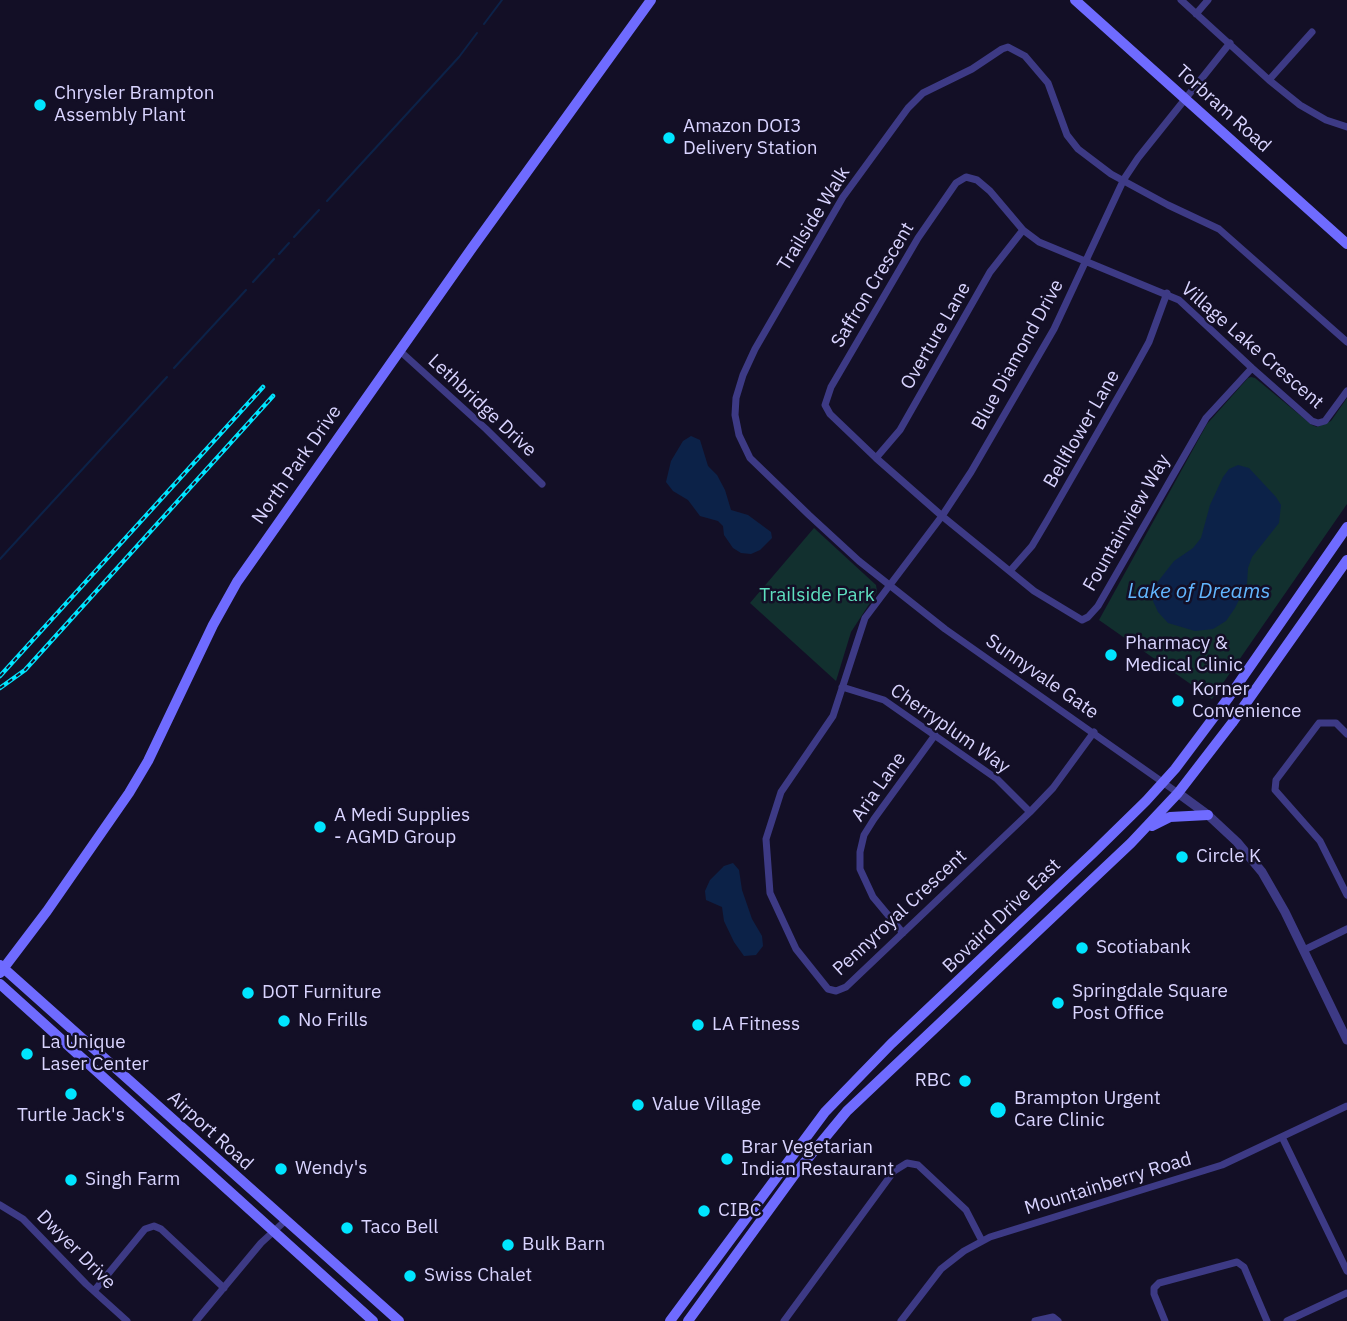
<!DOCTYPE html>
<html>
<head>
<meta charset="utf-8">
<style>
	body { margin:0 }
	canvas { display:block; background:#130f26 }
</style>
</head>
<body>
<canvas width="1347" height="1321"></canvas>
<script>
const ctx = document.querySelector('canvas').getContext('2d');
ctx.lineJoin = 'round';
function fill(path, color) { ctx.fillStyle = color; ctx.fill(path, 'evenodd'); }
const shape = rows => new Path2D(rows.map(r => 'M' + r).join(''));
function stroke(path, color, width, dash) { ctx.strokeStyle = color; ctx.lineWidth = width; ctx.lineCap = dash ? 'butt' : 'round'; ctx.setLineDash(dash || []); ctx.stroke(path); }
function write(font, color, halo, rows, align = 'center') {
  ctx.font = font + ' "IBM Plex Sans",sans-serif'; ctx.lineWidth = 5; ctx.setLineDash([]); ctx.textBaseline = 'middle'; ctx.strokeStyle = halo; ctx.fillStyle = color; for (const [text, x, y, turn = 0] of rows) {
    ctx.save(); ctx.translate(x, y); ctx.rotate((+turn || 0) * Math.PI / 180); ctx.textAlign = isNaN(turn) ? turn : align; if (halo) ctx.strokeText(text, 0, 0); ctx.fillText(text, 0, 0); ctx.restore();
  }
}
const green = shape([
	[1251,377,1255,378,1312,425,1317,427,1331,421,1347,398,1347,504,1212,699,1099,620,1207,424,1248,378],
	[814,528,876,585,877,592,851,632,836,681,750,603]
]);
const water = shape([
	[691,436,700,440,708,466,717,475,725,490,731,510,748,515,771,532,772,538,760,550,751,554,741,553,733,548,724,535,723,526,718,521,700,516,688,500,673,491,666,482,671,461,683,441],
	[1238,465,1249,468,1276,497,1281,505,1279,523,1252,557,1248,568,1247,584,1235,608,1226,621,1213,629,1195,631,1168,623,1158,612,1153,601,1156,584,1174,561,1193,548,1201,538,1210,505,1223,477,1229,469],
	[733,863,739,870,742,890,752,919,762,936,763,946,756,955,744,956,734,942,724,921,722,907,706,900,705,891,710,880,724,866]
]);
const stream = shape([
	[484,24,502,0],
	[327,201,459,57,477,33],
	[294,237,319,210],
	[279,254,289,243],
	[253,282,274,259],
	[174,368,246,290],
	[0,559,167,377]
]);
const minor = shape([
	[1181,0,1269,80,1300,105,1326,120,1347,127],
	[1196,14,1208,0],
	[1269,80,1312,32],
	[400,351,486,429,542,484],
	[1252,368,1206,418,1098,606,1088,617,1082,620,1034,591,942,516,876,458,830,414,825,405,831,387,918,238,956,183,966,177,977,180,990,191,1023,230,1039,242,1179,300,1252,368,1312,421,1318,423,1325,421,1347,391],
	[876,458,900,430,990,272,1023,230],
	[1010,571,1032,546,1048,519,1133,371,1149,342,1167,293],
	[842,687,884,700,997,779,1030,812],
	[1094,732,1053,788,1030,812,846,987,836,991,828,989,796,949,770,893,766,839,781,792,833,716,865,618,942,516,971,472,1054,329,1124,179,1138,158,1230,43],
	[1347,734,1336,723,1319,723,1276,780,1275,790,1320,841,1347,895],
	[1178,793,945,629,859,561,809,515,750,458,739,435,735,415,736,398,743,375,755,349,843,197,908,108,923,93,972,69,1002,49,1008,47,1025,56,1048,83,1067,135,1078,149,1111,174,1168,205,1219,229,1347,342],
	[903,933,873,897,860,869,860,852,864,835,874,819,935,735],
	[1304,950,1347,929],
	[1282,1137,1347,1271],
	[0,1205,23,1219,86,1284,127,1321],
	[94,1291,145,1229,154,1226,161,1229,224,1288],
	[196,1321,261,1243,285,1221],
	[784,1321,894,1171,907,1163,918,1165,966,1210,982,1241],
	[901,1321,941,1269,964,1251,990,1237,1222,1165,1347,1106],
	[1035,1321,1053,1317,1058,1321],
	[1165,1321,1154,1294,1154,1288,1159,1283,1237,1262,1244,1267,1267,1321],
	[1287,1321,1347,1293]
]);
const tertiary = shape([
	[1178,793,1208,815,1237,842,1262,872,1285,912,1347,1040]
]);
const secondary = shape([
	[1075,0,1347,244],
	[1152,826,1170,817,1208,815],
	[0,965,399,1321],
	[0,973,47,911,129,793,148,761,213,625,237,582,472,248,651,0],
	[0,984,373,1321],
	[670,1321,825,1112,891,1044,1094,852,1146,801,1175,769,1229,697,1347,527],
	[688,1321,795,1174,847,1111,1131,843,1178,793,1232,723,1347,560]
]);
const rail = shape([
	[0,676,263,387],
	[0,688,25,670,273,396]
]);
const markers = [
	[40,105,7,"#00e5ff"],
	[669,138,7,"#00e5ff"],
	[1111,655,7,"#00e5ff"],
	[1178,701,7,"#00e5ff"],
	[320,827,7,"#00e5ff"],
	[1182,857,7,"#00e5ff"],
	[1082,948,7,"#00e5ff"],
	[248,993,7,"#00e5ff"],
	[1058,1003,7,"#00e5ff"],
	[284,1021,7,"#00e5ff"],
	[698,1025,7,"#00e5ff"],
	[27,1054,7,"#00e5ff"],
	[965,1081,7,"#00e5ff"],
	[71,1094,7,"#00e5ff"],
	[638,1105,7,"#00e5ff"],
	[998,1110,9,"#00e5ff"],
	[727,1159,7,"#00e5ff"],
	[281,1169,7,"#00e5ff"],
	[71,1180,7,"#00e5ff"],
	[704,1211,7,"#00e5ff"],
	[347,1228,7,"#00e5ff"],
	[508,1245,7,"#00e5ff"],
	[410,1276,7,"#00e5ff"]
];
const poiNames = [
	["Chrysler Brampton",54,94],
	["Assembly Plant",54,116],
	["Amazon DOI3",683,127],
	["Delivery Station",683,149],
	["Pharmacy &",1125,644],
	["Medical Clinic",1125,666],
	["Korner",1192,690],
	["Convenience",1192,712],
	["A Medi Supplies",334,816],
	["- AGMD Group",334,838],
	["Circle K",1196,857],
	["Scotiabank",1096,948],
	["Springdale Square",1072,992],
	["Post Office",1072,1014],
	["DOT Furniture",262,993],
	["No Frills",298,1021],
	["LA Fitness",712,1025],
	["La Unique",41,1043],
	["Laser Center",41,1065],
	["RBC",951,1081,"right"],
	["Brampton Urgent",1014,1099],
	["Care Clinic",1014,1121],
	["Value Village",652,1105],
	["Turtle Jack's",71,1116,"center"],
	["Brar Vegetarian",741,1148],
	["Indian Restaurant",741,1170],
	["Wendy's",295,1169],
	["Singh Farm",85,1180],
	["CIBC",718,1211],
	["Taco Bell",361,1228],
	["Bulk Barn",522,1245],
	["Swiss Chalet",424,1276]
];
const streetNames = [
	["Torbram Road",1223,109,42],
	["Trailside Walk",814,219,-58],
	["Saffron Crescent",873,285,-59],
	["Overture Lane",936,336,-60],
	["Village Lake Crescent",1252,346,41],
	["Blue Diamond Drive",1018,355,-61],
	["Lethbridge Drive",482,406,43],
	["Bellflower Lane",1082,429,-60],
	["North Park Drive",297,465,-55],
	["Fountainview Way",1127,523,-60],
	["Sunnyvale Gate",1042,677,35],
	["Cherryplum Way",950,729,35],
	["Aria Lane",879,787,-55],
	["Pennyroyal Crescent",900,913,-43],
	["Bovaird Drive East",1002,916,-44],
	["Airport Road",210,1131,42],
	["Mountainberry Road",1108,1184,-17],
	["Dwyer Drive",76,1250,45]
];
const parkNames = [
	["Trailside Park",817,596]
];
const waterNames = [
	["Lake of Dreams",1199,592]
];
fill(green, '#12302f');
fill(water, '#0c2248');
stroke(stream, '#0c2248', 2);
stroke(minor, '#3d3a85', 7);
stroke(tertiary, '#3d3a85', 9);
stroke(secondary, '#6f6bff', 10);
stroke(rail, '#00e5ff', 4.5);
stroke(rail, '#130f26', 2, [5]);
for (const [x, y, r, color] of markers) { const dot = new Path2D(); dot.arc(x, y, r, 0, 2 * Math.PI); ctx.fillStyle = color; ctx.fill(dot); stroke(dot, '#130f26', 2.5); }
write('19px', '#d9d4ff', '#130f26', poiNames, 'left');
write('19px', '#d9d4ff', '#130f26', streetNames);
write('19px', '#5fe0c0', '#130f26', parkNames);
write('italic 21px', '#62b6ff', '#130f26', waterNames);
</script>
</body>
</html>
